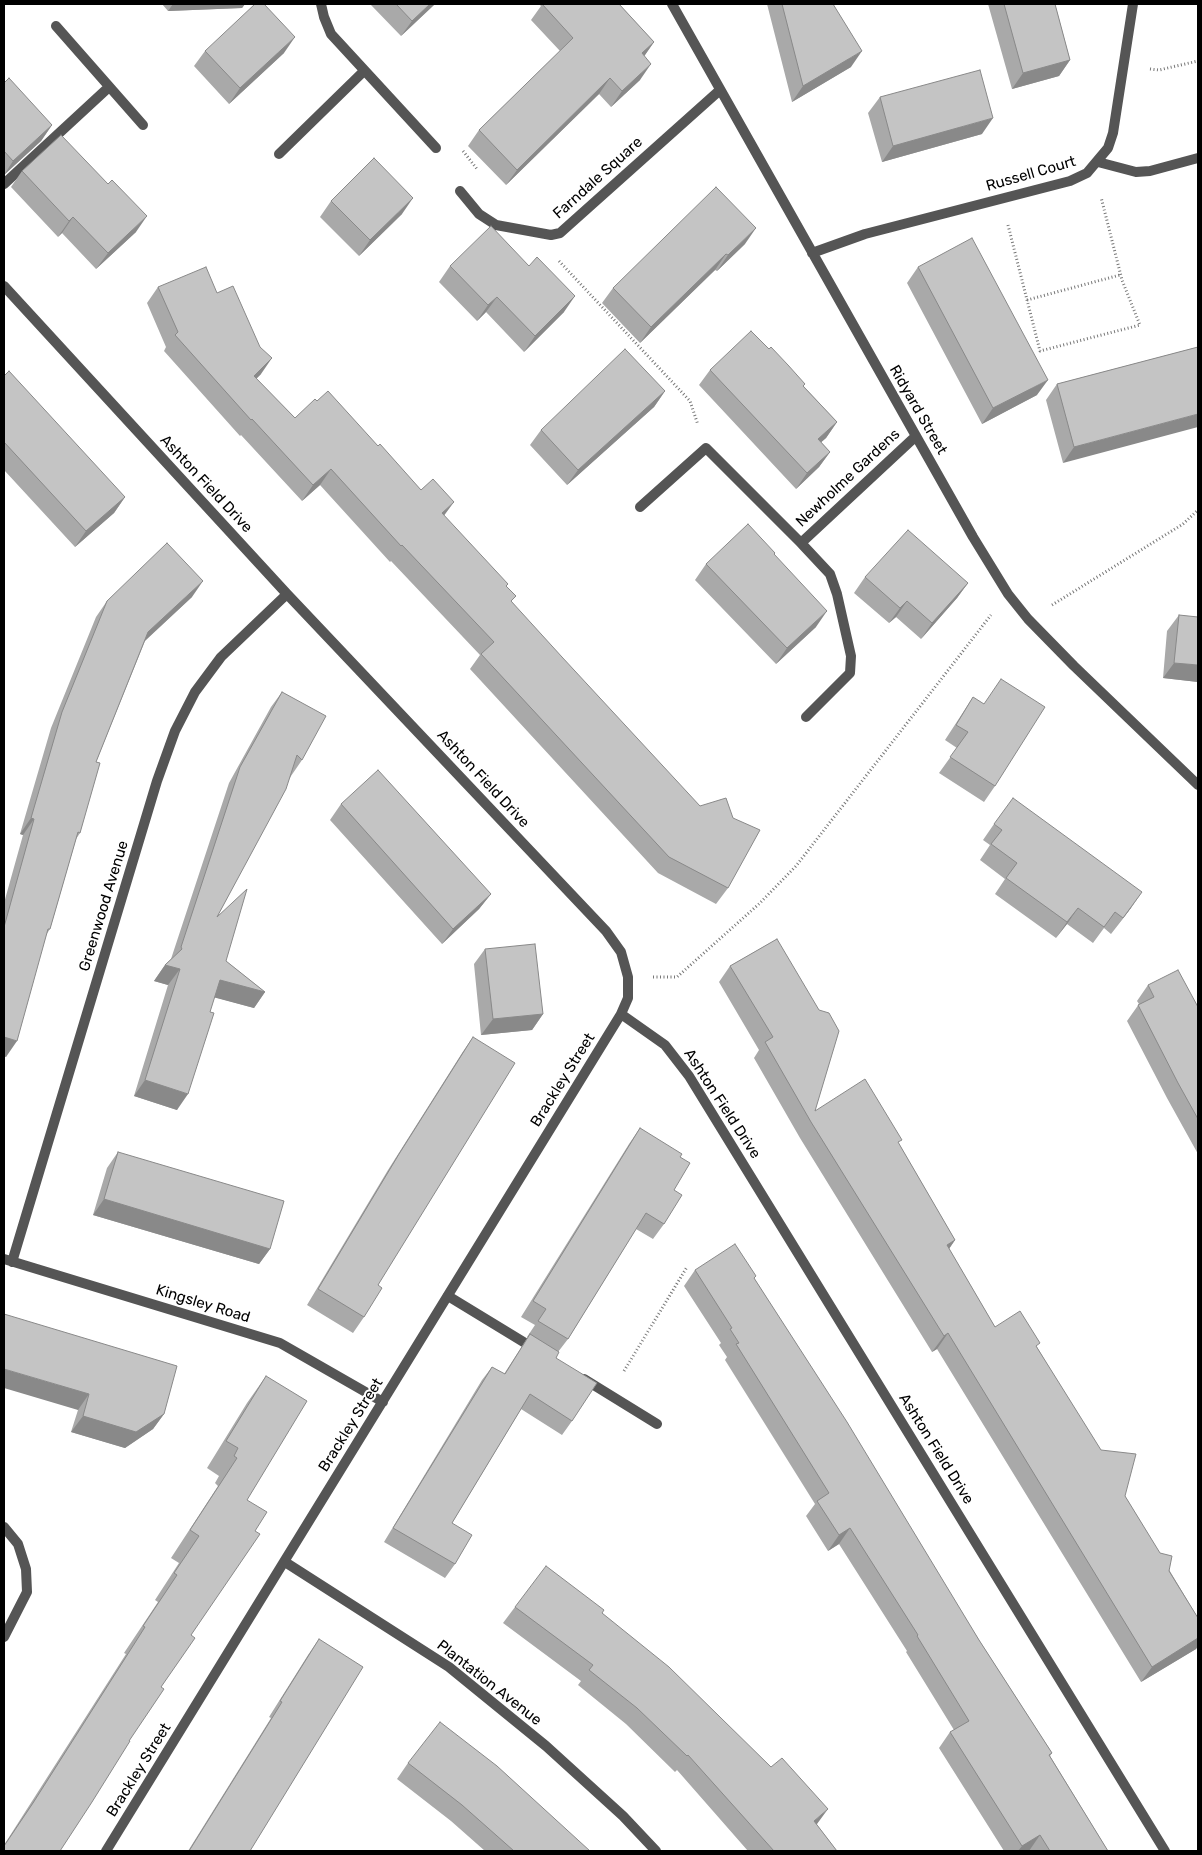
<!DOCTYPE html>
<html>
<head>
<meta charset="utf-8">
<style>
	body { margin:0 }
	#map { position:relative; width:1202px; height:1855px; overflow:hidden; background:#fff; font-family:Rubik,sans-serif }
	canvas { display:block }
	.frame { position:absolute; inset:0; border:5px solid #000; pointer-events:none }
</style>
</head>
<body>
<div id="map">
<canvas width="1202" height="1855"></canvas>
<div class="frame"></div>
</div>
<script>
const ctx = document.querySelector('canvas').getContext('2d');
ctx.lineJoin = 'round';
const shape = rows => new Path2D(rows.map(r => 'M' + r).join(''));
function stroke(path, color, width, dash) { ctx.strokeStyle = color; ctx.lineWidth = width; ctx.lineCap = dash ? 'butt' : 'round'; ctx.setLineDash(dash || []); ctx.stroke(path); }
function fill(path, color) { ctx.fillStyle = color; ctx.fill(path, 'evenodd'); }
function write(font, color, halo, rows, align = 'center') {
  ctx.font = font + ' Rubik,sans-serif'; ctx.lineWidth = 4; ctx.setLineDash([]); ctx.textBaseline = 'middle'; ctx.strokeStyle = halo; ctx.fillStyle = color; for (const [text, x, y, turn = 0] of rows) {
    ctx.save(); ctx.translate(x, y); ctx.rotate((+turn || 0) * Math.PI / 180); ctx.textAlign = isNaN(turn) ? turn : align; if (halo) ctx.strokeText(text, 0, 0); ctx.fillText(text, 0, 0); ctx.restore();
  }
}
const path = shape([
	[1150,69,1159,70,1198,61],
	[463,151,477,169],
	[1008,225,1040,351,1140,325,1122,280,1101,197],
	[559,261,690,401,698,425],
	[1027,300,1120,275],
	[1052,605,1183,524,1198,510],
	[653,977,677,977,760,903,796,866,991,615],
	[624,1371,687,1267]
]);
const lane = shape([
	[56,26,143,125],
	[1098,162,1136,172,1150,171,1198,158],
	[4,184,109,87],
	[448,1296,535,1349],
	[584,1379,657,1424],
	[4,1527,18,1544,26,1569,27,1592,4,1637]
]);
const street = shape([
	[321,4,324,17,331,34,436,148],
	[672,4,973,537,1008,594,1028,619,1074,666,1198,785],
	[279,154,364,71],
	[460,191,479,214,496,225,551,235,560,233,720,90],
	[812,253,865,234,1070,181,1087,173,1108,148,1113,133,1133,4],
	[4,286,287,594,606,931,621,952,628,977,628,998,621,1014,665,1045,689,1076,1165,1851],
	[640,507,706,448,801,543,830,574,837,594,851,656,850,673,806,717],
	[801,543,916,436],
	[4,1259,280,1343,383,1402],
	[12,1262,157,781,175,731,195,692,221,657,287,594],
	[285,1562,449,1667,546,1746,623,1816,656,1851],
	[106,1851,621,1014]
]);
const wall = shape([
	[162,4,245,4,242,8,168,11],
	[370,4,435,4,401,36],
	[539,4,619,4,654,42,644,56,640,80,611,107,599,94,506,185,468,146,479,130,560,51,531,20,541,6],
	[767,4,833,4,851,67,792,102],
	[988,4,1055,4,1070,60,1059,76,1012,89],
	[205,51,284,53,229,104,194,66],
	[4,81,52,125,41,141,4,175],
	[880,97,982,134,882,162,868,113],
	[22,171,136,232,96,269,62,233,58,237,11,187],
	[331,201,402,214,359,256,320,217],
	[745,244,717,271,715,270,640,343,602,303,613,288],
	[450,266,564,312,524,352,486,312,477,321,439,282],
	[918,267,1037,395,982,424,907,283],
	[158,287,217,293,261,374,256,379,295,418,378,446,444,516,506,586,512,602,728,888,716,904,658,873,470,669,480,655,391,561,390,562,320,485,302,501,241,435,240,436,164,351,166,347,147,303],
	[1198,347,1063,463,1046,400,1057,384],
	[769,349,837,422,826,438,821,442,830,452,819,467,796,489,699,385,710,370],
	[4,376,125,497,114,513,75,547,4,470],
	[665,391,654,407,567,485,530,445,541,430],
	[775,553,774,555,816,627,776,664,695,580,706,564],
	[865,577,968,583,957,598,921,639,896,617,889,623,854,593],
	[192,597,145,641,96,762,80,833,76,839,50,929,46,935,6,1057,4,1056,4,903,23,835,20,834,51,728,96,617,107,601],
	[1179,615,1198,682,1163,678,1167,631],
	[282,692,302,760,291,776,217,917,226,961,265,992,254,1008,214,997,177,1110,134,1096,168,985,154,981,165,965,171,959,229,783,271,707],
	[973,697,995,786,984,802,939,773,957,748,945,740],
	[341,804,491,894,479,909,442,944,330,820],
	[994,824,1131,908,1111,934,1104,928,1093,943,1067,924,1056,938,995,894,1005,879,980,860,990,845,983,840],
	[777,939,815,1111,899,1144,955,1240,949,1249,995,1327,1037,1347,1125,1496,1198,1618,1198,1646,1196,1649,1141,1682,937,1349,932,1352,800,1138,754,1058,759,1050,719,982,730,966],
	[485,949,543,1014,532,1030,481,1035,474,964],
	[1148,985,1198,1007,1198,1154,1167,1098,1127,1021,1139,1004,1137,1001],
	[473,1037,378,1285,364,1317,353,1333,307,1305,388,1170,462,1053],
	[640,1128,680,1157,674,1190,664,1224,653,1239,636,1229,568,1339,558,1352,556,1358,572,1421,562,1435,521,1409,452,1523,455,1564,445,1578,384,1542,482,1380,492,1367,504,1374,528,1337,527,1337,535,1325,521,1317,629,1144],
	[118,1152,270,1249,259,1264,93,1215,107,1168],
	[695,1270,754,1278,979,1640,1052,1753,1050,1756,1108,1851,1004,1851,939,1748,950,1732,954,1730,906,1652,907,1651,839,1544,828,1551,806,1516,815,1504,725,1360,727,1357,719,1345,721,1343,684,1286],
	[4,1314,164,1414,153,1429,125,1448,71,1432,78,1410],
	[266,1376,247,1500,255,1531,191,1635,161,1687,129,1741,4,1851,4,1845,126,1654,124,1653,158,1602,155,1600,179,1563,171,1558,218,1486,215,1483,219,1476,207,1468,247,1403],
	[515,1607,602,1613,817,1825,837,1851,748,1851,677,1770,675,1772,626,1724,578,1685,581,1681,503,1623],
	[319,1639,250,1851,188,1851,271,1718,269,1717,308,1655],
	[408,1763,590,1851,485,1851,451,1821,397,1779]
]);
const shadedWall = shape([
	[173,4,245,4,242,8,168,11],
	[430,4,435,4,401,36,412,21],
	[295,37,284,53,229,104,240,88],
	[654,42,643,58,642,53],
	[862,51,851,67,792,102,803,86],
	[1070,60,1059,76,1012,89,1023,73],
	[651,64,640,80,611,107,622,91],
	[610,78,599,94,506,185,517,170],
	[993,118,982,134,882,162,893,146],
	[52,125,41,141,4,175,13,161],
	[413,198,402,214,359,256,370,240],
	[147,216,136,232,96,269,108,253],
	[73,217,62,233,58,237,69,221],
	[756,228,745,244,717,271,728,255],
	[726,254,715,270,640,343,651,327],
	[575,296,564,312,524,352,535,336],
	[497,297,486,312,477,321,488,305],
	[272,358,261,374,243,392,254,376],
	[1048,380,1037,395,982,424,993,408],
	[665,391,654,407,567,485,578,470],
	[1198,414,1198,427,1063,463,1074,447],
	[837,422,826,438,807,455,818,439],
	[830,452,819,467,796,489,807,473],
	[331,469,320,485,302,501,313,485],
	[125,497,114,513,75,547,86,531],
	[454,502,443,517,442,513],
	[203,581,192,597,137,648,148,632],
	[968,583,957,598,921,639,932,623],
	[907,601,896,617,889,623,900,608],
	[827,611,816,627,776,664,787,648],
	[1174,663,1198,665,1198,682,1163,678],
	[31,818,34,819,23,835,20,834],
	[1142,892,1131,908,1111,934,1123,918],
	[491,894,479,909,442,944,453,929],
	[1078,908,1067,924,1056,938,1067,922],
	[165,965,180,969,168,985,154,981],
	[220,980,265,992,254,1008,209,996],
	[543,1014,532,1030,481,1035,493,1019],
	[4,1037,17,1041,6,1057,4,1056],
	[145,1080,188,1094,177,1110,134,1096],
	[104,1199,270,1249,259,1264,93,1215],
	[955,1240,944,1256,947,1245],
	[948,1333,937,1349,932,1352,944,1336],
	[4,1369,89,1394,78,1410,4,1388],
	[164,1414,153,1429,125,1448,71,1432,83,1416],
	[850,1528,839,1544,828,1551,839,1535],
	[1198,1638,1198,1646,1196,1649,1141,1682,1152,1667],
	[828,1809,817,1824,803,1837,814,1821],
	[1040,1835,1029,1851,1018,1851,1022,1846]
]);
const building = shape([
	[255,4,264,4,295,37,240,88,205,51,255,4],
	[396,4,430,4,412,21,396,4],
	[542,4,619,4,654,42,642,53,651,64,622,91,610,78,517,170,479,130,573,38,542,4],
	[782,4,833,4,862,51,803,86,782,4],
	[1004,4,1055,4,1070,60,1023,73,1004,4],
	[980,70,993,118,893,146,880,97,980,70],
	[9,78,52,125,13,161,4,151,4,81,5,82,9,78],
	[61,135,108,184,112,180,147,216,108,253,73,217,69,221,22,171,61,135],
	[374,158,413,198,370,240,331,201,374,158],
	[716,187,756,228,728,255,726,254,651,327,613,288,716,187],
	[491,226,529,266,537,257,575,296,535,336,497,297,488,305,450,266,491,226],
	[972,238,1048,380,993,408,918,267,972,238],
	[206,267,217,293,233,286,260,347,272,358,254,376,295,418,315,399,317,401,328,391,378,446,380,444,421,490,433,479,454,502,442,513,508,584,506,586,516,596,511,601,562,657,700,806,726,798,733,818,760,830,728,888,669,857,481,654,494,642,402,545,401,546,331,469,313,485,252,419,251,420,175,335,178,332,158,287,206,267],
	[751,331,769,349,771,347,788,365,805,384,803,386,837,422,818,439,830,452,807,473,710,370,751,331],
	[1198,347,1198,414,1074,447,1057,384,1198,347],
	[625,349,665,391,578,470,541,430,625,349],
	[9,371,125,497,86,531,4,442,4,376,9,371],
	[748,524,775,553,774,554,827,611,787,648,706,564,748,524],
	[908,530,968,583,932,623,907,601,900,608,865,577,908,530],
	[167,543,203,581,148,632,96,762,100,763,80,833,78,832,50,929,48,929,17,1041,4,1037,4,927,34,819,31,818,62,712,107,601,167,543],
	[1179,615,1198,617,1198,665,1174,663,1179,615],
	[1001,679,1045,707,995,786,950,757,968,732,956,725,973,697,984,704,1001,679],
	[282,692,326,716,302,760,297,755,286,789,217,917,247,889,226,961,265,992,220,980,210,1012,214,1013,188,1094,145,1080,180,969,165,965,182,949,181,947,240,767,282,692],
	[378,770,491,894,453,929,341,804,378,770],
	[1013,798,1142,892,1123,918,1115,912,1104,927,1078,908,1067,922,1006,878,1017,863,991,844,1002,830,994,824,1013,798],
	[777,939,819,1010,829,1013,839,1031,815,1111,865,1079,902,1140,898,1142,955,1240,947,1245,995,1327,1020,1311,1040,1343,1036,1346,1101,1450,1136,1454,1125,1496,1160,1553,1172,1556,1169,1571,1198,1618,1198,1638,1152,1667,948,1333,944,1336,811,1122,765,1042,773,1037,730,966,777,939],
	[535,944,543,1014,493,1019,485,949,535,944],
	[1178,970,1198,1007,1198,1119,1178,1083,1138,1005,1154,997,1148,985,1178,970],
	[473,1037,515,1063,378,1285,382,1288,364,1317,318,1289,399,1154,473,1037],
	[640,1128,682,1154,680,1157,690,1163,674,1190,682,1195,664,1224,646,1213,568,1339,538,1321,546,1309,533,1301,640,1128],
	[118,1152,284,1201,270,1249,104,1199,118,1152],
	[735,1244,756,1276,754,1278,847,1422,979,1640,1052,1753,1049,1755,1108,1851,1050,1851,1040,1835,1022,1846,950,1732,969,1721,917,1636,918,1635,850,1528,839,1535,817,1501,829,1493,736,1344,739,1343,730,1329,732,1328,695,1270,735,1244],
	[4,1314,177,1366,164,1414,136,1432,83,1416,89,1394,4,1369,4,1314],
	[530,1334,559,1352,556,1358,597,1383,572,1421,530,1394,452,1523,472,1535,455,1564,393,1528,492,1367,505,1374,530,1334],
	[266,1376,307,1401,247,1500,267,1512,255,1531,260,1534,191,1635,195,1638,161,1687,164,1689,129,1741,130,1741,92,1802,60,1851,4,1851,4,1846,33,1803,145,1627,143,1626,177,1575,174,1573,199,1536,190,1530,237,1458,234,1456,238,1448,226,1441,266,1376],
	[546,1566,604,1610,602,1613,669,1667,771,1767,782,1758,828,1809,814,1821,837,1851,774,1851,688,1755,687,1756,637,1708,589,1670,593,1665,515,1607,546,1566],
	[319,1639,363,1667,250,1851,189,1851,282,1702,280,1701,319,1639],
	[440,1722,497,1766,590,1851,514,1851,462,1805,408,1763,440,1722]
]);
const streetNames = [
	["Russell Court",1031,174,-16],
	["Farndale Square",598,178,-42],
	["Ridyard Street",918,410,60],
	["Newholme Gardens",848,478,-43],
	["Ashton Field Drive",206,484,47],
	["Ashton Field Drive",483,779,47],
	["Greenwood Avenue",104,906,-73],
	["Brackley Street",563,1080,-58],
	["Ashton Field Drive",722,1104,57],
	["Kingsley Road",203,1304,17],
	["Brackley Street",351,1425,-58],
	["Ashton Field Drive",936,1449,58],
	["Plantation Avenue",489,1683,38],
	["Brackley Street",139,1770,-58]
];
stroke(path, '#777', 3, [1, 2.5]);
stroke(lane, '#555', 10);
stroke(street, '#555', 10);
fill(wall, '#a9a9a9');
fill(shadedWall, '#898989');
fill(building, '#c4c4c4');
stroke(building, '#898989', 1);
write('15px', '#000', '#fff', streetNames);
</script>
</body>
</html>
